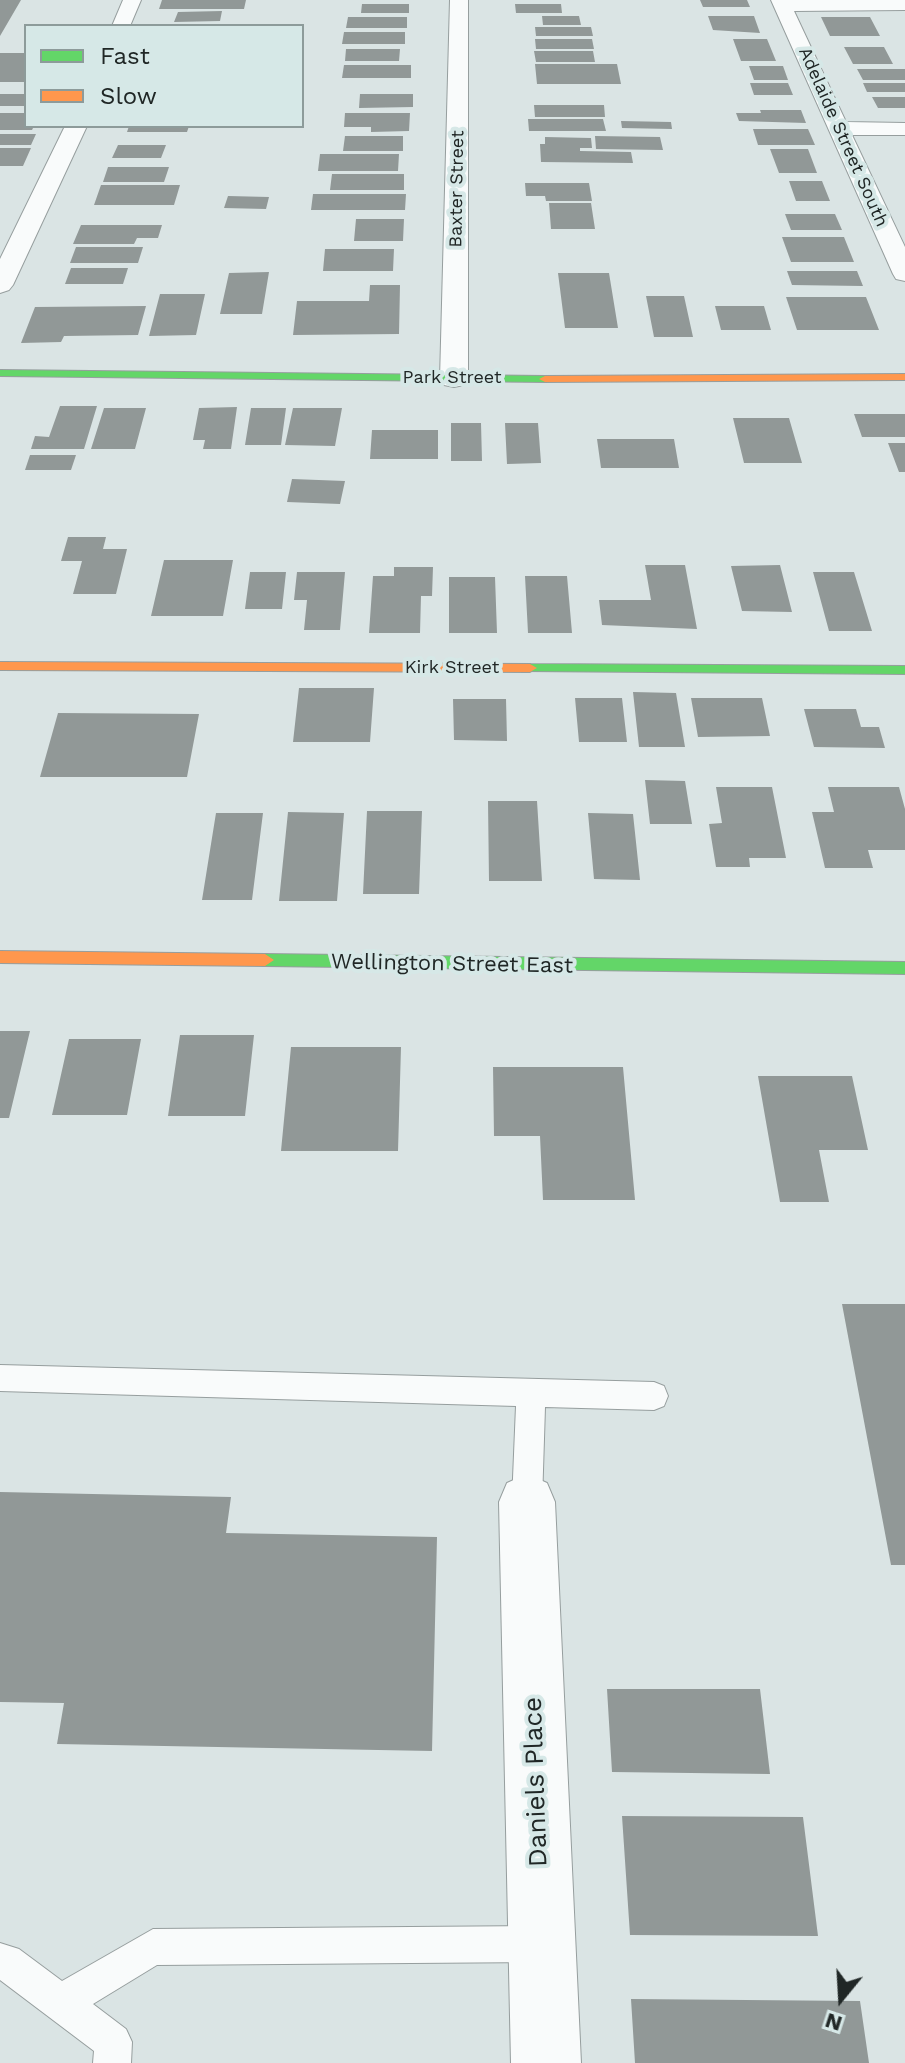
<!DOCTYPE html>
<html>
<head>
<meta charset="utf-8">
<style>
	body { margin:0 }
	#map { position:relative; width:905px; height:2063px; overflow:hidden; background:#dae4e4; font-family:"Work Sans",sans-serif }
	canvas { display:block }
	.legend { position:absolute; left:24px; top:24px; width:280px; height:104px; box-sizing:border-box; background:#d6e8e7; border:2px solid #8d9b9a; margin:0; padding:10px 14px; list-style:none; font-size:24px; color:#202726 }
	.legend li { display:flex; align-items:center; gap:16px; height:40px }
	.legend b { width:40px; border:2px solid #8d9b9a }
	.north { position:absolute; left:801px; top:1959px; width:80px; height:80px; -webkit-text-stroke:6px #d6e8e7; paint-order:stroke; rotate:198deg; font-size:22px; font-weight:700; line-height:32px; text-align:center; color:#202726 }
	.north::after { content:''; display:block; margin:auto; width:28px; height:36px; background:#202726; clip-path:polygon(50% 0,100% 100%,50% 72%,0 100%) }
</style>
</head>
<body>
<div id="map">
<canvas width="905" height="2063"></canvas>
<ul class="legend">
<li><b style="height:10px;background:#63d668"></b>Fast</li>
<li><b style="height:10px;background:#ff974d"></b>Slow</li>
</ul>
<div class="north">N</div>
</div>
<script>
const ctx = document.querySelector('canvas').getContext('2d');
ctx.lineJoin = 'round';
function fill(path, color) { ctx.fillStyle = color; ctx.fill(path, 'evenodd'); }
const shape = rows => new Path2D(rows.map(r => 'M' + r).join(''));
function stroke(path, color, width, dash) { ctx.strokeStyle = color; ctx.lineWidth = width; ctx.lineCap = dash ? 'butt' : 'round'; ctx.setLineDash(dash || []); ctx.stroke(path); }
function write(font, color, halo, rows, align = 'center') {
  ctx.font = font + ' "Work Sans",sans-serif'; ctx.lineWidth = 8; ctx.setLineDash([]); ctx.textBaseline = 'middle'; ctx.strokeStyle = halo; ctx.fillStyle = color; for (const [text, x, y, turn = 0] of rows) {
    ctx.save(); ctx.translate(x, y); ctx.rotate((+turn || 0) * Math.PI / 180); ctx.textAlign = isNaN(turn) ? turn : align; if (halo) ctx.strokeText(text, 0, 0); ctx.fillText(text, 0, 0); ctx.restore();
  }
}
const building = shape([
	[0,0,21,0,0,36],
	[162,0,246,0,244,9,159,9],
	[700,0,747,0,750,7,703,7],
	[362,4,409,4,409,13,361,13],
	[515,4,561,4,562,13,516,13],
	[222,11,220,21,174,22,178,12],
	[542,16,579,16,581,25,543,25],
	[708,16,754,16,760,33,713,30],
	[348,17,407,17,407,28,346,28],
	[821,17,870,17,880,36,830,36],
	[535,27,591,27,593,36,536,36],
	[344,32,405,32,405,44,342,44],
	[535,39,592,39,594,49,536,49],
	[733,39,767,39,776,61,741,61],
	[844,47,884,47,893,64,853,64],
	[346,49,400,49,399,61,345,61],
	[534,51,593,51,595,62,536,62],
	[0,53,26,53,26,82,0,82],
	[535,64,617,64,621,84,537,84],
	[344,65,411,65,411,78,342,78],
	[749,66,783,66,788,80,754,80],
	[857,69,905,69,905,80,863,80],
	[750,83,788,83,793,95,754,95],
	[863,83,905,83,905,92,867,92],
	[0,94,26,94,26,106,0,106],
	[360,94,413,94,413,107,359,108],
	[872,97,905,97,905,108,878,108],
	[534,105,604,105,605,117,535,117],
	[760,110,801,110,806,123,739,121,736,113,761,113],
	[0,113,26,113,26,126,34,126,32,130,0,130],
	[345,113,410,113,409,131,371,132,371,127,344,127],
	[528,119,603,119,606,131,529,131],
	[621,121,671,122,672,129,622,128],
	[129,126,189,126,187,132,127,132],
	[753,129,808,129,815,145,758,145],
	[0,134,36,134,31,145,0,145],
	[345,136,403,136,403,151,343,151],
	[595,136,660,137,663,150,596,149],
	[545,137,591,138,592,148,580,148,580,151,631,152,633,163,541,162,540,144,545,144],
	[118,145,166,145,161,158,112,158],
	[0,148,31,148,23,166,0,166],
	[770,149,808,149,817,173,779,173],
	[320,154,399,154,398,171,318,171],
	[108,167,169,167,164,182,103,182],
	[332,174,404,174,404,190,330,190],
	[789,181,822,181,830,201,796,201],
	[525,183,589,183,592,201,546,201,545,196,526,196],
	[101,185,180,185,174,205,94,205],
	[313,194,406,194,405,210,311,210],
	[228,196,269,197,266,209,224,208],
	[549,203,591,203,595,229,551,229],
	[785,214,835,214,842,230,791,230],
	[356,219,404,219,403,241,354,241],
	[81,225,162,225,158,238,137,238,134,244,73,244],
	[782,237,844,237,854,262,791,262],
	[76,247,143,247,138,263,70,263],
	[325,249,394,249,393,271,323,271],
	[71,268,128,268,123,284,65,284],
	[787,271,857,271,863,286,792,285],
	[269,272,262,314,220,314,229,273],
	[558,273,609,273,618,328,565,328],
	[370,285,400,285,399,334,293,335,297,301,369,301],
	[160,294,205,294,196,335,149,336],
	[646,296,684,296,693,337,654,337],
	[786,297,866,297,879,330,797,330],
	[146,306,138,335,64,336,61,342,21,343,35,307],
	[715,306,764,306,771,330,721,330],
	[60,406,97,406,84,449,31,449,35,436,49,437],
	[237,407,231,449,203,449,205,440,193,440,199,408],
	[104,408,146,408,135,449,91,449],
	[251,408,286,408,281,445,245,445],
	[293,408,342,408,335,446,285,445],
	[854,414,905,414,905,437,862,437],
	[733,418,789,418,802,463,744,463],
	[451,423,481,423,482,461,451,461],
	[505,423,538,423,541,463,507,464],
	[372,430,438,430,438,459,370,459],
	[597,439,674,439,679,468,601,468],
	[888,443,905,443,905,472,899,472],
	[30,455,76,455,71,470,25,470],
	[292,479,345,481,340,504,287,502],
	[68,537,106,537,103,549,127,549,116,594,73,594,82,561,61,561],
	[164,560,233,560,223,616,151,616],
	[645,565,685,565,697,629,602,625,599,600,651,600],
	[780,565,792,612,742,611,731,566],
	[394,567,433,567,432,596,421,596,420,633,369,633,373,576,394,576],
	[250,572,286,572,282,609,245,609],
	[297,572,345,572,340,630,304,630,307,600,294,600],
	[813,572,854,572,872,631,829,631],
	[525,576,567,576,572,633,528,633],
	[449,577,495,577,497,633,449,633],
	[299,688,374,688,370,742,293,742],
	[633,692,676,693,685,747,639,747],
	[575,698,622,698,627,742,579,742],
	[691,698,762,698,770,736,698,737],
	[453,699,506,699,507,741,454,740],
	[804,709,856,709,861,727,879,727,885,748,814,747],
	[58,713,199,714,187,777,40,777],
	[645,780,685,781,692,824,650,824],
	[716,787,772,787,786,858,749,858,750,867,716,867,709,824,722,823],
	[828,787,899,787,905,809,905,850,868,850,873,868,825,868,812,812,834,812],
	[488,801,537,801,542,881,489,881],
	[367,811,422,811,419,894,363,894],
	[288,812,344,813,337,901,279,901],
	[216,813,263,813,252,900,202,900],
	[588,813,633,814,640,880,594,879],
	[0,1031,30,1031,9,1118,0,1118],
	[180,1035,254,1035,245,1116,168,1116],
	[69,1039,141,1039,127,1115,52,1115],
	[291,1047,401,1047,398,1151,281,1151],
	[493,1067,623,1067,635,1200,543,1200,540,1136,494,1136],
	[758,1076,852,1076,868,1150,819,1150,829,1202,780,1202],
	[842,1304,905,1304,905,1565,891,1565],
	[0,1492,231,1497,226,1533,437,1537,432,1751,57,1744,64,1703,0,1702],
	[607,1689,760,1689,770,1774,612,1772],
	[622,1816,803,1817,818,1936,630,1935],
	[631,1999,860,2001,869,2063,635,2063]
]);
const lane = shape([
	[0,1365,654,1382,664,1386,668,1396,664,1406,654,1410,545,1407,542,1502,538,1513,527,1517,516,1513,512,1502,516,1406,0,1391,0,1365],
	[539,1926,552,1931,557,1944,552,1957,539,1962,157,1965,93,2004,126,2029,132,2042,131,2063,93,2063,94,2051,0,1980,0,1943,19,1949,62,1981,153,1929,539,1926]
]);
const street = shape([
	[123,0,141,0,130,26,112,26,123,0],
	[450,0,468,0,468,379,464,385,454,387,444,385,440,379,450,0],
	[771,0,905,0,905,10,794,11,846,122,905,123,905,135,852,135,905,247,905,281,896,279,893,274,771,0],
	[65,126,87,126,13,285,9,290,0,293,0,259,65,126],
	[527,1474,547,1483,555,1502,581,2063,511,2063,499,1502,507,1483,527,1474]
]);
const fast = shape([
	[0,370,545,376,551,379,545,382,0,376,0,370],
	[530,664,905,666,905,674,525,671,525,665,530,664],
	[265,954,905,962,905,974,265,966,256,960,265,954]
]);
const slow = shape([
	[905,374,905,380,545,382,539,379,545,376,905,374],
	[0,662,530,664,537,668,530,672,0,670,0,662],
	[0,951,265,954,274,960,265,966,0,963,0,951]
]);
const farStreetnames = [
	["Adelaide Street South",843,137,66],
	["Baxter Street",457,189,-89],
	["Park Street",452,378],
	["Kirk Street",452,668]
];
const streetNames = [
	["Wellington Street East",452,964,1]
];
const nearStreetnames = [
	["Daniels Place",536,1782,-92]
];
fill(building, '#919897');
stroke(lane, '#969e9e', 2);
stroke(street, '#969e9e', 2);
stroke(fast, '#969e9e', 2);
stroke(slow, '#969e9e', 2);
fill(lane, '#f9fbfb');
fill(street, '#f9fbfb');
fill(fast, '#63d668');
fill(slow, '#ff974d');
write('18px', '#202726', '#d6e8e7', farStreetnames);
write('22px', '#202726', '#d6e8e7', streetNames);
write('26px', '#202726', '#d6e8e7', nearStreetnames);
</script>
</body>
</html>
